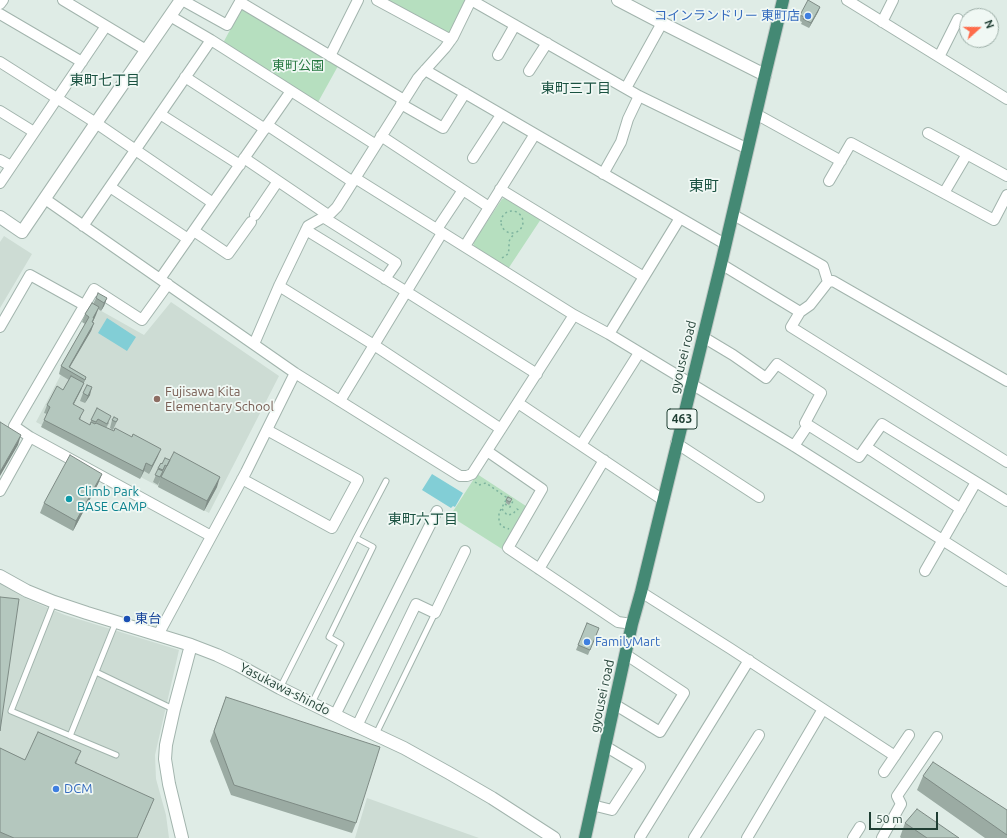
<!DOCTYPE html>
<html>
<head>
<meta charset="utf-8">
<style>
	body { margin:0 }
	#map { position:relative; width:1007px; height:838px; overflow:hidden; background:#dfece6; font-family:Ubuntu,sans-serif }
	canvas { display:block }
	.north { position:absolute; left:959px; top:8px; width:40px; height:40px; box-sizing:border-box; background:#f0f8f4; border:1px solid #9caea7; border-radius:50%; rotate:69deg; font-size:11px; font-weight:700; line-height:16px; text-align:center; color:#1f3e33 }
	.north::after { content:''; display:block; margin:auto; width:14px; height:18px; background:#fe6c4b; clip-path:polygon(50% 0,100% 100%,50% 72%,0 100%) }
	.scale { position:absolute; left:869px; top:812px; width:69px; height:18px; box-sizing:border-box; border:2px solid #1f3e33; border-top:0; padding-left:5px; font-size:12px; line-height:14px; white-space:nowrap; color:#1f3e33; -webkit-text-stroke:3px #f0f8f4; paint-order:stroke }
</style>
</head>
<body>
<div id="map">
<canvas width="1007" height="838"></canvas>
<div class="north">N</div>
<div class="scale">50 m</div>
</div>
<script>
const ctx = document.querySelector('canvas').getContext('2d');
ctx.lineJoin = 'round';
function fill(path, color) { ctx.fillStyle = color; ctx.fill(path, 'evenodd'); }
const shape = rows => new Path2D(rows.map(r => 'M' + r).join(''));
function stroke(path, color, width, dash) { ctx.strokeStyle = color; ctx.lineWidth = width; ctx.lineCap = dash ? 'butt' : 'round'; ctx.setLineDash(dash || []); ctx.stroke(path); }
function write(font, color, halo, rows, align = 'center') {
  ctx.font = font + ' Ubuntu,"Noto Sans JP",sans-serif'; ctx.lineWidth = 3.5; ctx.setLineDash([]); ctx.textBaseline = 'middle'; ctx.strokeStyle = halo; ctx.fillStyle = color; for (const [text, x, y, turn = 0] of rows) {
    ctx.save(); ctx.translate(x, y); ctx.rotate((+turn || 0) * Math.PI / 180); ctx.textAlign = isNaN(turn) ? turn : align; if (halo) ctx.strokeText(text, 0, 0); ctx.fillText(text, 0, 0); ctx.restore();
  }
}
const built = shape([
	[4,236,32,254,0,308,0,242],
	[171,302,279,376,209,513,36,422,96,308,144,335],
	[0,584,27,599,65,615,179,650,155,755,156,779,166,815,169,838,0,838],
	[367,798,479,838,355,838]
]);
const green = shape([
	[385,0,467,0,451,33,447,35],
	[242,8,338,66,317,104,223,43],
	[507,197,541,219,508,269,475,248,473,243,502,199],
	[477,474,529,508,502,549,450,516]
]);
const water = shape([
	[107,318,136,337,127,351,98,333],
	[432,474,463,493,455,507,453,506,451,508,422,490]
]);
const path = shape([
	'501 222a11 11 0 1 1 22 0a11 11 0 1 1-22 0Z',
	[502,258,508,254,509,249,509,242,510,239,514,234],
	[475,482,479,485,486,483,506,497,506,500,499,513,499,521,501,526,509,529],
	[505,504,510,507,513,501,506,497],
	[502,509,507,515,513,514,517,509,520,511]
]);
const service = shape([
	[54,602,11,711,116,755],
	[96,672,173,709],
	[280,688,356,538,386,481],
	[312,703,341,644,329,637,373,547,356,538],
	[376,734,435,613],
	[70,736,116,622]
]);
const minor = shape([
	[63,0,146,50],
	[182,0,227,25,241,0],
	[377,0,451,40],
	[471,0,639,96,748,149],
	[847,0,1007,99],
	[240,2,404,100],
	[0,4,3,0],
	[0,14,82,62],
	[170,16,211,40,376,145],
	[882,22,893,0],
	[498,55,515,25],
	[330,56,358,0],
	[939,57,958,19],
	[0,62,96,123,213,203],
	[425,70,535,134,725,244],
	[529,71,547,43],
	[185,77,265,129],
	[626,88,662,23],
	[401,104,443,128,465,93],
	[0,111,34,132],
	[160,114,240,165],
	[756,114,841,161],
	[267,125,353,182],
	[928,133,1007,176],
	[381,136,489,207],
	[244,158,328,215],
	[473,158,501,115],
	[0,160,11,166],
	[603,174,621,142,628,119,639,96],
	[355,178,574,315,609,334,794,446,1007,581],
	[829,181,851,143,994,220,1007,195],
	[0,183,106,26],
	[110,187,188,239],
	[500,189,644,277],
	[944,193,967,154],
	[45,199,295,373,460,476,467,476,472,474,574,315],
	[732,214,823,266,828,282],
	[255,215,278,181],
	[323,217,396,263,385,279],
	[83,226,211,40],
	[437,229,463,190],
	[306,230,407,292,537,374],
	[194,231,228,254,251,222],
	[465,246,535,134],
	[721,264,800,312,810,305,828,282,833,281,1007,381],
	[160,279,291,91],
	[168,284,142,320,94,289,14,426,30,437,211,536],
	[279,286,374,345,501,429],
	[800,312,791,327,1007,462],
	[0,327,30,275,84,305],
	[609,334,680,218],
	[703,337,733,355,766,378,777,364,821,393,805,423,859,457,882,424,1007,501],
	[254,344,279,286,308,226,331,213,337,207,418,78,445,48,453,37,471,0],
	[340,401,442,233],
	[518,403,663,500],
	[676,443,759,497],
	[581,445,639,353],
	[794,446,808,425],
	[866,447,961,509],
	[487,451,542,489,508,548,618,622,632,624],
	[242,479,332,528,358,480,267,430],
	[0,491,30,437],
	[539,569,604,460],
	[925,571,976,482],
	[641,592,731,649,895,756],
	[158,635,246,472,295,373],
	[614,704,660,732,684,693,625,654],
	[335,715,437,511],
	[357,726,416,604,435,613,465,551],
	[884,772,909,735],
	[592,805,612,810,640,767,605,746],
	[640,837,749,660],
	[694,838,759,735],
	[747,838,823,709],
	[853,838,860,827],
	[882,838,901,804,897,796,937,737]
]);
const tertiary = shape([
	[618,0,662,23,765,75],
	[0,217,22,232,96,123,181,0],
	[0,576,27,591,54,602,87,613,191,645,217,655,238,665,280,688,357,726,404,748,449,773,492,798,554,838],
	[182,838,169,784,165,759,166,745,174,709,191,645]
]);
const trunk = shape([
	[585,838,632,624,641,592,721,264,765,75,783,0]
]);
const wall = shape([
	[820,7,818,12,809,28,801,24,802,22,798,20,800,15],
	[96,298,107,298,104,306,101,311,98,309,92,323,94,323,91,331,70,367,86,377,81,390,74,404,81,417,80,420,89,425,97,408,109,423,106,428,158,456,149,474,144,471,140,479,41,427,47,414,44,413,47,405,63,390,69,380,59,374,61,366,85,324,82,322,85,314,93,304],
	[83,393,90,395,85,403,80,401],
	[118,419,113,430,110,428,112,420],
	[161,463,217,487,204,511,158,487,160,480,158,485,153,482],
	[102,474,98,484,73,531,40,513,44,503],
	[506,500,511,502,509,505,506,503],
	[587,623,599,628,588,655,576,650],
	[226,697,356,823,352,833,231,795,210,741],
	[0,748,25,760,78,759,76,764,151,807,137,838,0,838],
	[923,776,1007,810,1007,838,985,838,917,790],
	[905,823,959,838,901,838,900,837]
]);
const shadedWall = shape([
	[820,7,818,12,809,28,811,23],
	[107,298,104,306,101,311,104,303],
	[99,307,96,315,91,326,93,318],
	[94,323,91,331,68,370,69,367],
	[86,377,81,390,70,411,73,404],
	[92,387,90,395,85,403,88,396],
	[21,435,18,445,0,476,0,472],
	[161,449,158,456,149,474,152,466],
	[146,463,144,471,140,479],
	[102,474,98,484,73,531,76,521],
	[220,477,217,487,204,511,207,501]
]);
const building = shape([
	[808,0,820,7,811,23,803,19,804,17,800,15,808,0],
	[98,293,107,298,104,303,96,298,98,293],
	[92,303,99,307,93,318,94,318,92,322,94,323,69,367,86,377,85,380,61,366,89,317,85,314,92,303],
	[71,376,84,383,73,404,84,410,79,419,90,425,91,422,95,424,96,423,114,431,115,428,132,437,133,434,161,449,152,466,146,463,143,471,44,420,50,407,47,405,57,386,63,390,71,376],
	[87,385,92,387,88,396,83,393,87,385],
	[97,408,111,416,107,424,98,419,96,422,91,420,97,408],
	[114,417,118,419,116,422,112,420,114,417],
	[0,422,21,435,0,472,0,422],
	[174,452,220,477,207,501,161,477,174,452],
	[70,455,102,474,76,521,44,503,70,455],
	[165,458,170,460,167,466,165,465,163,470,158,468,161,463,162,464,165,458],
	[158,469,163,471,160,477,155,475,158,469],
	[508,497,512,499,510,502,506,500,508,497],
	[0,597,19,599,0,731,0,597],
	[587,623,599,628,590,650,578,645,587,623],
	[226,697,380,747,356,823,234,785,214,731,226,697],
	[38,732,81,751,75,763,154,799,137,838,14,838,0,832,0,748,25,760,38,732],
	[933,762,1007,810,1007,835,923,776,933,762],
	[917,809,959,838,927,838,905,823,917,809]
]);
const markers = [
	[808,16,4,"#3f7fe0"],
	[157,399,4,"#8d6e63"],
	[69,499,4,"#0f9aa8"],
	[127,619,4,"#1a4fb4"],
	[587,642,4,"#3f7fe0"],
	[56,789,4,"#3f7fe0"]
];
const shields = [
	[682,419,30]
];
const shieldNames = [
	["463",682,419]
];
const shopNames = [
	["コインランドリー 東町店",800,16,"right"],
	["FamilyMart",595,642],
	["DCM",64,789]
];
const parkNames = [
	["東町公園",298,66]
];
const streetNames = [
	["gyousei road",683,357,-76],
	["Yasukawa-shindo",285,689,27],
	["gyousei road",602,696,-78]
];
const educationNames = [
	["Fujisawa Kita",165,392],
	["Elementary School",165,407]
];
const cultureNames = [
	["Climb Park",77,492],
	["BASE CAMP",77,507]
];
const transitNames = [
	["東台",135,619]
];
const neighbourhoodNames = [
	["東町七丁目",105,80],
	["東町三丁目",576,88],
	["東町六丁目",423,519]
];
const quarterNames = [
	["東町",704,186]
];
fill(built, '#cddcd4');
fill(green, '#b6dfbf');
fill(water, '#82ced6');
stroke(service, '#a2b4ad', 7);
stroke(minor, '#a2b4ad', 12);
stroke(tertiary, '#a2b4ad', 14);
stroke(trunk, '#c0c9c6', 14);
stroke(path, '#7db39e', 1.5, [2, 3]);
stroke(service, '#fff', 5);
stroke(minor, '#fff', 10);
stroke(tertiary, '#fff', 12);
stroke(trunk, '#448974', 12);
fill(wall, '#9baba3');
fill(shadedWall, '#7e8b85');
fill(building, '#b4c7be');
stroke(building, '#7e8b85', 1);
for (const [x, y, r, color] of markers) { const dot = new Path2D(); dot.arc(x, y, r, 0, 2 * Math.PI); ctx.fillStyle = color; ctx.fill(dot); stroke(dot, '#f0f8f4', 1.5); }
for (const [x, y, w] of shields) { const box = new Path2D(); box.roundRect(x - w / 2, y - 10, w, 20, 3); ctx.fillStyle = '#f0f8f4'; ctx.fill(box); stroke(box, '#1f3e33', 1); }
write('bold 12px', '#1f3e33', null, shieldNames);
write('13px', '#366cbe', '#f0f8f4', shopNames, 'left');
write('13px', '#257840', '#f0f8f4', parkNames);
write('13px', '#1f3e33', '#f0f8f4', streetNames);
write('13px', '#785e54', '#f0f8f4', educationNames, 'left');
write('13px', '#0d838f', '#f0f8f4', cultureNames, 'left');
write('13px', '#164399', '#f0f8f4', transitNames, 'left');
write('14px', '#195140', '#f0f8f4', neighbourhoodNames);
write('15px', '#195140', '#f0f8f4', quarterNames);
</script>
</body>
</html>
